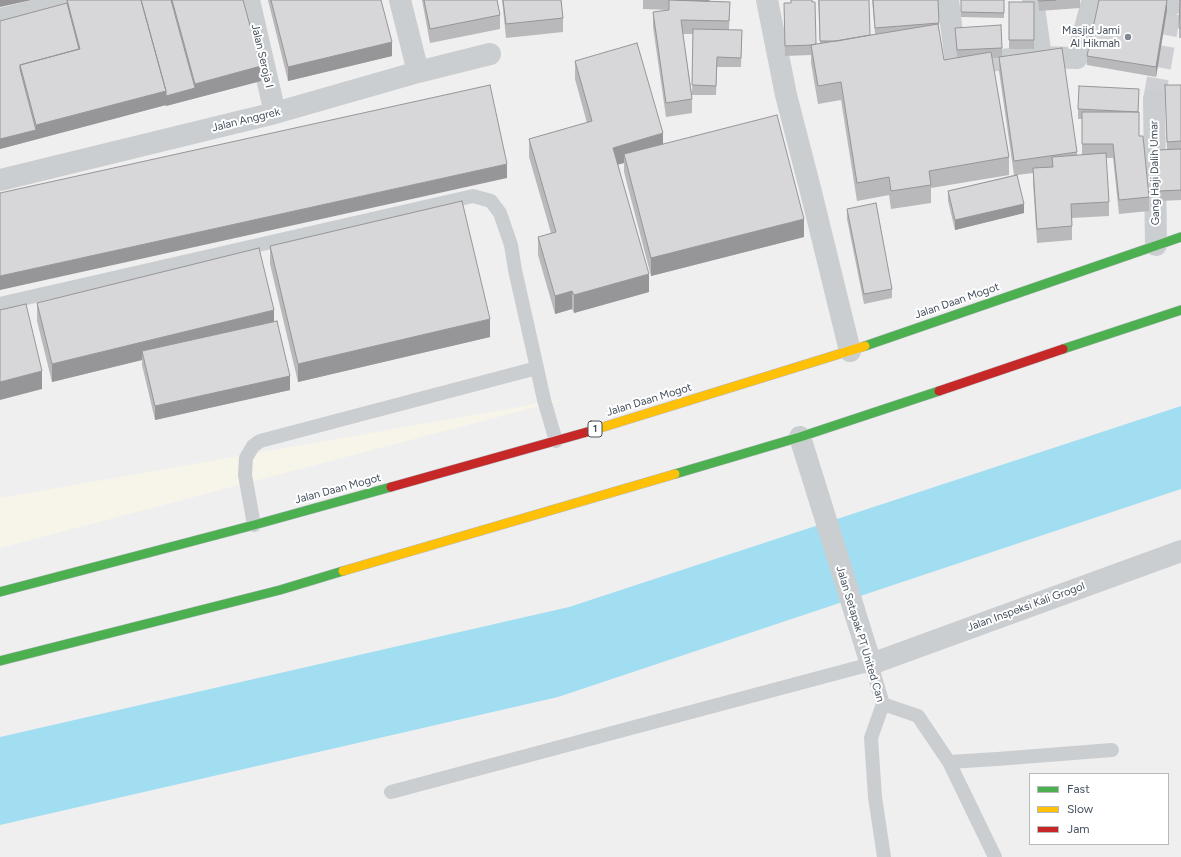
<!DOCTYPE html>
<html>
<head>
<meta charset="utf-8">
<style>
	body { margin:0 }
	#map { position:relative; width:1181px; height:857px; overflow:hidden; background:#f0efef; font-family:Figtree,sans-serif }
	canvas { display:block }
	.legend { position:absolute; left:1029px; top:773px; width:140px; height:72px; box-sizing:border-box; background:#fff; border:1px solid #b4b9be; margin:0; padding:5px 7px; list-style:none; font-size:12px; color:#44505d }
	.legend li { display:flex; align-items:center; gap:8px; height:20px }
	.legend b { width:20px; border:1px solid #b4b9be }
</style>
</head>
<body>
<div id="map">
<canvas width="1181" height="857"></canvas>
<ul class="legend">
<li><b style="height:5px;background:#4caf50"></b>Fast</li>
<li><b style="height:5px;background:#ffc107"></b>Slow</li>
<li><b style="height:5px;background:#c62828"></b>Jam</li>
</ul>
</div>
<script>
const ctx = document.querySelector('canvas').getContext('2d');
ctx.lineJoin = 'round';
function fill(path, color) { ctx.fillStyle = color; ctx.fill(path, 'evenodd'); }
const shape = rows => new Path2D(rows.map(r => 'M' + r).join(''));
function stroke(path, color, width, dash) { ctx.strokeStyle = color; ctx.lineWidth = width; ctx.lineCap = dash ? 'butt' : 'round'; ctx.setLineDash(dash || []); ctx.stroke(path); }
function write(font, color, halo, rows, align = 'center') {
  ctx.font = font + ' Figtree,sans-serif'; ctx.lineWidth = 4; ctx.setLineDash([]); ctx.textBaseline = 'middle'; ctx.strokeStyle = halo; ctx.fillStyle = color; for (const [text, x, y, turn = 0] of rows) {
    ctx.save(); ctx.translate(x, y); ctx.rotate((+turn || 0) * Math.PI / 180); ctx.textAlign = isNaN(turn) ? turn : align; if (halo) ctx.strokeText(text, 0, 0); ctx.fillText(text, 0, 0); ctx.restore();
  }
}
const commercial = shape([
	[570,398,0,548,0,498]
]);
const water = shape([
	[1181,406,1181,489,558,697,0,825,0,737,569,607]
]);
const streetTunnel = shape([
	[1154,100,1171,5]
]);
const lane = shape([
	[0,304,473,196,491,201,500,213,511,245,515,270,537,368,544,400,556,441],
	[254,525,245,475,246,458,253,446,260,441,537,368],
	[883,704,918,716,949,762],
	[391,792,871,664,883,704,871,738,875,797,884,857],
	[995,857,949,762,997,759,1112,750]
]);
const street = shape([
	[249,0,275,113],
	[400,0,418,72],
	[767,0,786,95,811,192,850,351],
	[948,0,956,63,1041,57,1077,58,1092,2,1117,0],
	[1033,0,1041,57],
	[1171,5,1172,0],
	[0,19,81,0],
	[1154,100,1156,245],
	[0,180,275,113,418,72,490,54],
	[800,437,871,664,1181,551]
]);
const fast = shape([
	[865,346,1181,237],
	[1063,349,1181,310],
	[675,474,800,437,939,391],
	[0,592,254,525,391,487],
	[0,661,280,590,343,571]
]);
const slow = shape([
	[587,432,865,346],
	[343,571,675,474]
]);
const jam = shape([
	[939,391,1063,349],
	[391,487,587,432]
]);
const wall = shape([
	[67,0,243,0,261,81,166,106,166,104,166,105,0,149,0,21,67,3],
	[268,0,381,0,392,56,288,81],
	[422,0,497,0,500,15,500,29,430,43],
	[502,0,561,0,563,18,563,32,506,38],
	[643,0,709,0,709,1,730,2,729,30,742,30,741,67,717,67,716,95,692,95,692,113,666,117,653,27,653,12,669,10,643,9],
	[683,34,693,34,692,95],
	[791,0,816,44,820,43,818,0,870,35,875,34,872,0,938,0,939,23,939,35,944,60,957,58,955,28,1002,48,1002,56,1077,152,1077,155,1082,155,1082,119,1078,119,1078,109,1139,99,1138,112,1139,136,1149,197,1149,211,1119,214,1113,158,1106,158,1109,202,1109,216,1072,218,1072,240,1037,243,1033,183,1033,173,1017,175,1024,213,955,230,948,201,948,191,1014,175,999,71,999,58,992,58,1009,157,1009,175,931,188,931,203,891,209,889,195,857,201,841,100,818,104,811,63,811,55,785,56,784,13,791,3],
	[961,0,1004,0,1004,18,961,17],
	[1038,0,1080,0,1080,8,1039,11],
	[1181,0,1181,38,1179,38,1179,28],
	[1009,2,1034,2,1034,49,1009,49],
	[1167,10,1156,77,1087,65,1087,56],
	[575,61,663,144,804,237,651,276,624,172,624,163,618,164,649,292,574,313,572,309,555,314,538,255,538,237,551,233,529,157,529,139,587,123,575,79],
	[1165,85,1181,85,1181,200,1160,201,1157,150,1167,150],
	[847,209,892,289,892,298,864,304,847,219],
	[270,246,490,337,298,382,270,264],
	[37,303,274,322,290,390,155,420,142,365,142,360,52,382,37,321]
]);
const shadedWall = shape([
	[0,0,32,0,0,7],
	[1167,0,1167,10,1156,77,1156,67],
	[392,42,392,56,288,81,288,67],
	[261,66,261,81,166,106,166,96,195,88,195,84],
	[166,91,166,105,0,149,0,139,36,130,36,125],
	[663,133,663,151,624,154,624,163,613,166,613,148],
	[507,164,507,178,0,290,0,276],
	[1024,204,1024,213,955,230,955,220],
	[804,219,804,237,651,276,651,258],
	[649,274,649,292,574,313,574,295],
	[572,291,572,309,555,314,555,296],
	[274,310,274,328,142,351,142,360,52,382,52,364],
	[490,319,490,337,298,382,298,364],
	[42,371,42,389,0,400,0,382],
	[290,376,290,390,155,420,155,406]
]);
const building = shape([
	[67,0,141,0,166,91,36,125,20,65,80,49,67,0],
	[141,0,171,0,195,88,166,96,166,91,141,0],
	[172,0,243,0,261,66,195,84,172,0],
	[271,0,381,0,392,42,288,67,271,0],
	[424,0,497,0,500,15,430,29,424,0],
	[503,0,561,0,563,18,506,24,503,0],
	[669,0,730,2,729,21,681,20,692,99,666,103,653,12,669,10,669,0],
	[678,0,709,0,709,1,678,0],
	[791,0,812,0,812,2,815,2,816,44,811,45,785,46,784,3,791,3,791,0],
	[819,0,869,0,870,35,837,41,820,41,819,0],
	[873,0,938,0,939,23,875,28,873,0],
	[961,0,1004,0,1004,13,961,12,961,0],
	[1038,0,1056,0,1039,1,1038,0],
	[1099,0,1167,0,1156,67,1087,56,1099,0],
	[1180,0,1181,0,1181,28,1179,28,1180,0],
	[1009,2,1034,2,1034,40,1009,40,1009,2],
	[67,3,79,49,20,65,20,69,36,130,0,139,0,21,67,3],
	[938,24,944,60,991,52,1009,157,929,171,931,185,891,191,889,177,857,183,841,82,818,86,811,45,938,24],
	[1001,25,1002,48,957,50,955,28,1001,25],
	[693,29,742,30,741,58,717,57,716,86,692,85,693,29],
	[637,43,663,133,613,148,649,274,574,295,572,291,555,296,538,237,556,232,529,139,592,121,575,61,637,43],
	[1062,48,1077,152,1014,161,999,57,1062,48],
	[490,85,507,164,0,276,0,193,490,85],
	[1165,85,1181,85,1181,141,1167,142,1165,85],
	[1079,86,1139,89,1138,112,1078,109,1079,86],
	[1082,112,1139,112,1139,136,1143,136,1149,197,1119,200,1113,144,1082,144,1082,112],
	[777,115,804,219,651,258,624,154,777,115],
	[1181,149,1181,190,1160,191,1157,150,1181,149],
	[1106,153,1109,202,1071,204,1072,226,1037,229,1033,168,1053,167,1052,157,1106,153],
	[1017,175,1024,204,955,220,948,191,1017,175],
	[462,201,490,319,298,364,270,246,462,201],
	[876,203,892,289,864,294,847,209,876,203],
	[259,248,274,310,52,364,37,303,259,248],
	[26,304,42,371,0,382,0,310,26,304],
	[277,321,290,376,155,406,142,351,277,321]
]);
const markers = [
	[1128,37,4,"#808890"]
];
const shields = [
	[595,429,14]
];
const shieldNames = [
	["1",595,429]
];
const poiNames = [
	["Masjid Jami",1120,31],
	["Al Hikmah",1120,44]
];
const streetNames = [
	["Jalan Seroja I",262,56,77],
	["Jalan Anggrek",246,120,-14],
	["Gang Haji Dalih Umar",1155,173,-91],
	["Jalan Daan Mogot",957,301,-19],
	["Jalan Daan Mogot",649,400,-17],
	["Jalan Daan Mogot",338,489,-15],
	["Jalan Inspeksi Kali Grogol",1026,607,-20],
	["Jalan Setapak PT United Can",860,634,73]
];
fill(commercial, '#f7f4ea');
fill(water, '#a2def2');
stroke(streetTunnel, '#cecfd2', 22, [22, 11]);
stroke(fast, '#b3b8c0', 10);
stroke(slow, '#b3b8c0', 10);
stroke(jam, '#b3b8c0', 10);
stroke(lane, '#cbced0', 14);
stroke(street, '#cbced0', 22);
stroke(fast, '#4caf50', 9);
stroke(slow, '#ffc107', 9);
stroke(jam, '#c62828', 9);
fill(wall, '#b9b9bb');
fill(shadedWall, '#969698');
fill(building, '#d7d7d9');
stroke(building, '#969698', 1);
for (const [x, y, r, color] of markers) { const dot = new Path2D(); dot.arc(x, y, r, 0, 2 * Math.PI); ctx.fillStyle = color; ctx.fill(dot); stroke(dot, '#fff', 1.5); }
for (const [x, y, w] of shields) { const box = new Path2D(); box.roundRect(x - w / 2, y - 8, w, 16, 3); ctx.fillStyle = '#fff'; ctx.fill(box); stroke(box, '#44505d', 1); }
write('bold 10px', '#44505d', null, shieldNames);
write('11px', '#44505d', '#fff', poiNames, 'right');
write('11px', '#44505d', '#fff', streetNames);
</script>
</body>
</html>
